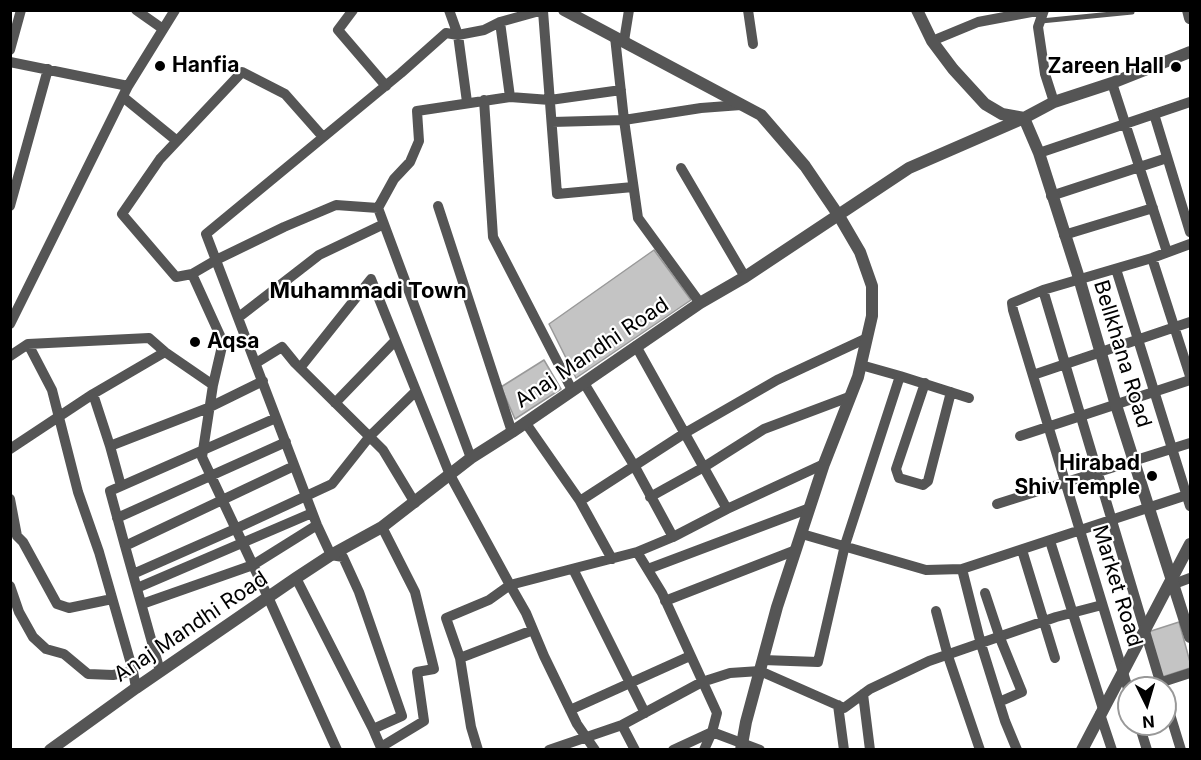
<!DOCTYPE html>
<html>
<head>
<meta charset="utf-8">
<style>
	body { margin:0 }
	#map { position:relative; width:1201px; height:760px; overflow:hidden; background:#fff; font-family:Inter,sans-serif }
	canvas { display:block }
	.frame { position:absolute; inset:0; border:12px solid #000; pointer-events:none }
	.north { position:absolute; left:1117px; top:676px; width:60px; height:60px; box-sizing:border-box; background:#fff; border:2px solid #999; border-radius:50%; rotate:175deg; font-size:16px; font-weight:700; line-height:24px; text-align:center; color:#000 }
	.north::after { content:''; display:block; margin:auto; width:21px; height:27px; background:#000; clip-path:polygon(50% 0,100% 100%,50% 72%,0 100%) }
</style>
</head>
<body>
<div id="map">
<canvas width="1201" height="760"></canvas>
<div class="frame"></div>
<div class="north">N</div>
</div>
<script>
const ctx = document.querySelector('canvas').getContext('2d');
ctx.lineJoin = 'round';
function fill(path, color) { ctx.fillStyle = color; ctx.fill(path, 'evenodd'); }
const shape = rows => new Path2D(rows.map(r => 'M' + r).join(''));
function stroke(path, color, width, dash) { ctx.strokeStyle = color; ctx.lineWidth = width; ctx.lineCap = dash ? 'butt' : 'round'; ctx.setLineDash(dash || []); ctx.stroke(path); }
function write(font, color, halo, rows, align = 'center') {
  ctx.font = font + ' Inter,sans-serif'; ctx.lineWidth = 4.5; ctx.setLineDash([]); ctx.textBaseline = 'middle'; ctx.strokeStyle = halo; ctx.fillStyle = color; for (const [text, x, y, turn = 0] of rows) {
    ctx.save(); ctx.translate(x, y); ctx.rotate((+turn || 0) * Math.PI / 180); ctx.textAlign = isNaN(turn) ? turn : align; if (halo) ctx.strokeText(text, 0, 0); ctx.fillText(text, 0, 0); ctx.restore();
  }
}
const building = shape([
	[654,250,691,300,576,378,549,324,654,250],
	[544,360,561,389,515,419,501,387,544,360],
	[1179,622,1190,662,1190,668,1162,677,1148,632,1179,622]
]);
const service = shape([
	[1041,21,1132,12]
]);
const minor = shape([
	[136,10,163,29],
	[353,10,338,30,386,86],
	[449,10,458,35,467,102],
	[748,10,753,44],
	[1044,10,1038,27,1045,74,1054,102],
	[543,11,557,194,633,187],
	[500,22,510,97],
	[615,37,624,120,638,218,700,303],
	[624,41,629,10],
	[932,41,978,22,1042,10],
	[10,50,21,10],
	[10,62,128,86],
	[1112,83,1167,252],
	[123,97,177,141],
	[484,100,493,237,572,390],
	[1154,114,1190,232],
	[552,122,624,120,701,108,741,105],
	[1039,153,1190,102],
	[681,168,745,277],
	[1051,196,1167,158],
	[10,206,48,69],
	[438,206,512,432],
	[378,208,394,179,410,162,419,141,417,111,510,97,550,100,621,90],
	[378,208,471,458],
	[1064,235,1153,208],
	[1152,258,1190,376],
	[1116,269,1190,506],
	[192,274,176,277,122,214,160,159,242,72,285,94,323,137],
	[1043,290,1162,688],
	[239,317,319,255,384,224],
	[10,324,128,86,175,10],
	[28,344,52,390,78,492,99,552,133,671],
	[636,346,727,509],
	[10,356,28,344,149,338,165,352,213,385,202,457,268,597,337,750],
	[256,363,282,347,295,363,383,450,415,503],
	[300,368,371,279,450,475,510,585,637,552],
	[1033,375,1190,322],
	[900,376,969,398],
	[584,383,635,467,673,537],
	[925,383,896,469,899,478,923,485,928,481,951,392],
	[213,385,223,342,192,274,216,260,284,227,336,205,378,208],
	[93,394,110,446],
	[335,403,395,341],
	[525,422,580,501],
	[1020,436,1190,380],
	[10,449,93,394,165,352],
	[121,486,110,446,208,408,263,381],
	[650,497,704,467,764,429,849,397],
	[10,499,17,536,23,542,57,604,69,608,112,599],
	[997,504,1190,443],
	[117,518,286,442],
	[802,534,926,570,962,569,1190,494],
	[1050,541,1103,709],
	[125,546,110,491,276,418],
	[1022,550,1055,658],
	[612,559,580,501,685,433,777,380,867,338],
	[573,569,645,713],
	[648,569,810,508],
	[962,569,981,644,1005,721,1017,750],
	[133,574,235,529,332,484,370,436,415,392],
	[296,578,373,729],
	[1174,584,1190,578],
	[10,586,19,612,33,637,46,649,64,654,88,674,113,675,133,671,136,688],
	[137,588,312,513],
	[985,593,1000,638,1022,692,999,702],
	[665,601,796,550],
	[142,604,253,565,317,525],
	[936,611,948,656,980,750],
	[460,658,446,618,489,600,510,585,526,613,544,656,577,724,595,750],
	[763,660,818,662,845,545,900,376,861,365],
	[160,671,125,546,294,466],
	[1144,688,1190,673],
	[1129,692,1013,310,1012,303,1043,290,1152,258,1190,244],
	[863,694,870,750],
	[1165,698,1181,750],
	[838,705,844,750],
	[570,710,690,656],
	[1100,714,1112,750],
	[1139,724,1147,750],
	[381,747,424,721,417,672,434,669,415,592,382,527],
	[382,750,373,729,402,716,359,592,343,557,331,555,317,525,206,234,401,73,446,33,458,35,484,30,500,22,543,10],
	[478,750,471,727,460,658,533,630],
	[549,750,622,725],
	[635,750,622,725,702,682,730,673,760,671,844,708,870,689,929,661,1056,617,1102,605],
	[673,750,712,732,760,750],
	[704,750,712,732,717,713,662,593,637,552,673,537,727,509,824,464]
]);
const tertiary = shape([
	[564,10,761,115,805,166,839,216,860,252,872,286,872,316,858,377,824,464,777,607,746,722,741,750],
	[917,10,932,41,953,69,985,104,1002,114,1024,118,1039,153,1079,278,1116,405,1190,637],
	[1188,10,1190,18],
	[50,750,136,688,296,578,331,555,382,527,471,458,512,432,700,303,745,277,909,168,1024,118,1054,102,1112,83,1190,52],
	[1082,750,1190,544]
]);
const markers = [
	[160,66,6,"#000"],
	[1176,67,6,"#000"],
	[195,342,6,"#000"],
	[1152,476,6,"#000"]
];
const poiNames = [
	["Hanfia",172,66],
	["Zareen Hall",1164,67,"right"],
	["Aqsa",207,342],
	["Hirabad",1140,464,"right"],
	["Shiv Temple",1140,488,"right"]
];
const streetNames = [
	["Anaj Mandhi Road",592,353,-34],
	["Bellkhana Road",1122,354,73],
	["Market Road",1117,586,73],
	["Anaj Mandhi Road",191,627,-34]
];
const neighbourhoodNames = [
	["Muhammadi Town",368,291]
];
fill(building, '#c4c4c4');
stroke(building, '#999', 1.5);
stroke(service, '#555', 5);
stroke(minor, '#555', 10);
stroke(tertiary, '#555', 12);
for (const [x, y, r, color] of markers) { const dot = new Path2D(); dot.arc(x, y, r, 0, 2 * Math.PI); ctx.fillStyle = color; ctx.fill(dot); stroke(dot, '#fff', 2); }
write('bold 21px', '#000', '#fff', poiNames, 'left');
write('21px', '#000', '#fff', streetNames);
write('bold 22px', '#000', '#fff', neighbourhoodNames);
</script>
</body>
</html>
